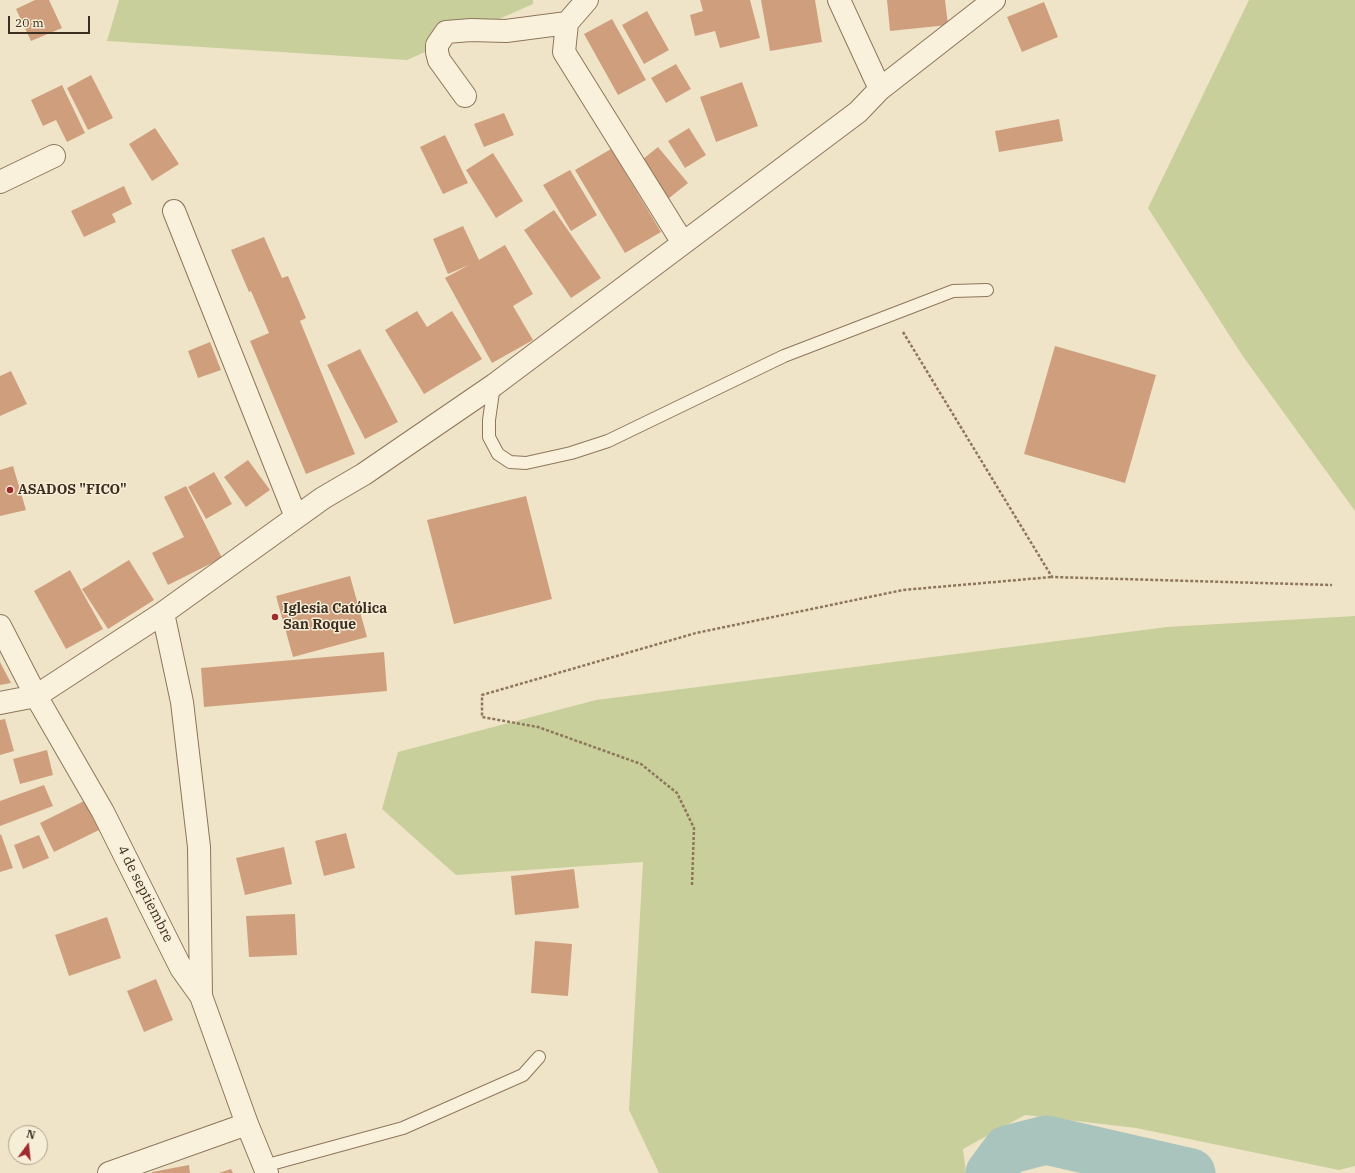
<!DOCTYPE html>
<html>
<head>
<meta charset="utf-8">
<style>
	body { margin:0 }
	#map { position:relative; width:1355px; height:1173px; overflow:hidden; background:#f0e4c8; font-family:"IBM Plex Serif",serif }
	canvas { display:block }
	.north { position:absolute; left:8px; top:1125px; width:40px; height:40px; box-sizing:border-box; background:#f7eed8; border:1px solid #ada18e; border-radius:50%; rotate:15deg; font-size:11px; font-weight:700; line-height:16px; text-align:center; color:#3d2e20 }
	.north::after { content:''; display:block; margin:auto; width:14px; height:18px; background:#9e2a2b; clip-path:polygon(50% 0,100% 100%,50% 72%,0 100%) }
	.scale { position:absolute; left:8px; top:16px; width:82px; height:18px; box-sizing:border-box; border:2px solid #3d2e20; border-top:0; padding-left:5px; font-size:12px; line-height:14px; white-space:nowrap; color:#3d2e20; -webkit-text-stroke:3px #f7eed8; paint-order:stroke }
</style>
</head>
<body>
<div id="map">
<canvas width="1355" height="1173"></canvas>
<div class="north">N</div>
<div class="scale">20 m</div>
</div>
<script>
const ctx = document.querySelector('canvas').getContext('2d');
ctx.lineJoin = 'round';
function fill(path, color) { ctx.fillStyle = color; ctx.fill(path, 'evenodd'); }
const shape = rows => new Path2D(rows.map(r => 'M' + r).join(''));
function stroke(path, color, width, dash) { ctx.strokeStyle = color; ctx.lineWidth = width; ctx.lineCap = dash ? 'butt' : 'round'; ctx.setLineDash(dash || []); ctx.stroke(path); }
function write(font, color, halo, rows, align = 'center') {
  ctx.font = font + ' "IBM Plex Serif",serif'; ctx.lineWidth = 3; ctx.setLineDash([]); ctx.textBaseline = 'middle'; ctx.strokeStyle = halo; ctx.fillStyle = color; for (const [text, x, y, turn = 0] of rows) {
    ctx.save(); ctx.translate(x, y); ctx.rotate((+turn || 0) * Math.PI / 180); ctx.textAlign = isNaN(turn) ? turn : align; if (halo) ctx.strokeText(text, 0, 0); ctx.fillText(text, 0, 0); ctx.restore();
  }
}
const green = shape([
	[119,0,533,0,533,4,407,60,107,41],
	[1249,0,1355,0,1355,511,1242,355,1148,208],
	[1355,616,1355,1166,1339,1170,1136,1128,1025,1115,963,1149,966,1173,659,1173,629,1110,643,862,456,875,382,809,398,752,596,700,1167,627]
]);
const river = shape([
	[990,1173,1007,1150,1046,1140,1191,1173]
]);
const building = shape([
	[35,0,49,0,62,28,31,41,16,9],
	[700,0,750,0,760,38,720,48,715,31,695,36,690,15,703,11],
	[761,0,815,0,822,42,770,51],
	[887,0,945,0,948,25,890,31],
	[1044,2,1058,37,1022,52,1007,17],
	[647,11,669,50,644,64,622,25],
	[612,19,646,80,618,95,584,34],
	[676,64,691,89,666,103,651,78],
	[91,75,113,118,88,130,67,88],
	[742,82,758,126,716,142,700,97],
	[62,85,85,133,67,142,56,120,43,126,31,100],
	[504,113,514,135,484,147,474,124],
	[1059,119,1063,141,999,152,995,131],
	[155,128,179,164,152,181,129,144],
	[689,128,706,155,685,168,668,141],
	[445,135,468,183,443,194,420,147],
	[658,147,688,183,668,199,638,163],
	[611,149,661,232,625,253,575,170],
	[493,153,523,201,496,218,466,170],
	[570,170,597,215,571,231,543,185],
	[124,186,132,204,112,214,116,222,84,237,71,211],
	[554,210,601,278,571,298,524,230],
	[463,226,479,260,505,245,533,294,513,306,533,340,492,363,445,278,469,265,448,274,433,239],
	[264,237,282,278,288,276,306,318,300,321,355,454,306,474,250,341,269,333,251,291,249,292,231,250],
	[417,311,427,327,452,311,482,359,424,394,385,330],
	[210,342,221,370,198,378,188,351],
	[1055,346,1156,375,1125,483,1024,454],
	[360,349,398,422,365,439,327,365],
	[11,371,27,404,0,416,0,376],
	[248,460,270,490,246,507,224,477],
	[13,466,26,510,0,516,0,470],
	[214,472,232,504,206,519,188,487],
	[186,486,222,558,168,585,152,553,184,537,164,497],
	[526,496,552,599,454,624,427,520],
	[129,560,154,600,108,629,82,589],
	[70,570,103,629,66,649,34,591],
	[350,576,367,637,293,657,276,596],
	[384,652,387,691,204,707,201,668],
	[0,662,11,683,0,685],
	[5,719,14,751,0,755,0,720],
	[47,750,53,775,20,784,13,759],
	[44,785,53,806,0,826,0,801],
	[84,801,99,830,54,852,40,823],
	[346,833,355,868,324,876,315,841],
	[1,834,13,868,0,872,0,835],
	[39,835,49,858,23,869,14,845],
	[284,847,292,884,245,895,236,858],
	[574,869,579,908,515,915,511,876],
	[295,914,297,955,249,957,246,916],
	[107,917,121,958,69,976,55,935],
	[535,941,572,944,568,996,531,993],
	[156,979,173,1020,144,1032,127,991],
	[189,1165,190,1173,152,1173,152,1172],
	[231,1169,233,1173,219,1173]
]);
const path = shape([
	[903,332,1052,577,1332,585],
	[692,885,694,828,677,793,641,764,538,727,482,717,482,695,696,633,903,590,1052,577]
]);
const lane = shape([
	[494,385,489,420,489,437,498,454,510,462,526,463,571,453,608,441,784,356,953,291,987,290],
	[264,1166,403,1128,523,1075,539,1057]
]);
const street = shape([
	[587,0,567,23,564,52,683,243],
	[839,0,880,89],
	[465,96,439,60,437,52,437,45,446,32,471,30,506,31,567,23],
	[0,182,54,156],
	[174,211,296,517],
	[163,613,182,702,199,847,201,996],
	[0,626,36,696,103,812,181,968,201,996,247,1124,267,1173],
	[0,703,36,696,163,613,323,498,364,474,494,385,858,112,880,89,994,0],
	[109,1173,247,1124]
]);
const markers = [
	[10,490,4,"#9e2a2b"],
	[275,617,4,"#9e2a2b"]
];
const poiNames = [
	["ASADOS \"FICO\"",18,490],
	["Iglesia Católica",283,609],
	["San Roque",283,625]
];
const streetNames = [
	["4 de septiembre",145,894,63]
];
fill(green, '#c9cf9b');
stroke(river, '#a9c4bc', 49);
fill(building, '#cf9f7d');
stroke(lane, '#8d765c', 14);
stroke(street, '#8d765c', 24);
stroke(path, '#8d765c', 2.5, [3, 2]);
stroke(lane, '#faf1dc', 12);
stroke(street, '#faf1dc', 22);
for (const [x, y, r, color] of markers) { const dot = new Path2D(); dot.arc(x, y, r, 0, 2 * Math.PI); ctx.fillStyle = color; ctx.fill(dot); stroke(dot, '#f7eed8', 1.5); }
write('bold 14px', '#3d2e20', '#f7eed8', poiNames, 'left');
write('14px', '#3d2e20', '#f7eed8', streetNames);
</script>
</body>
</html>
